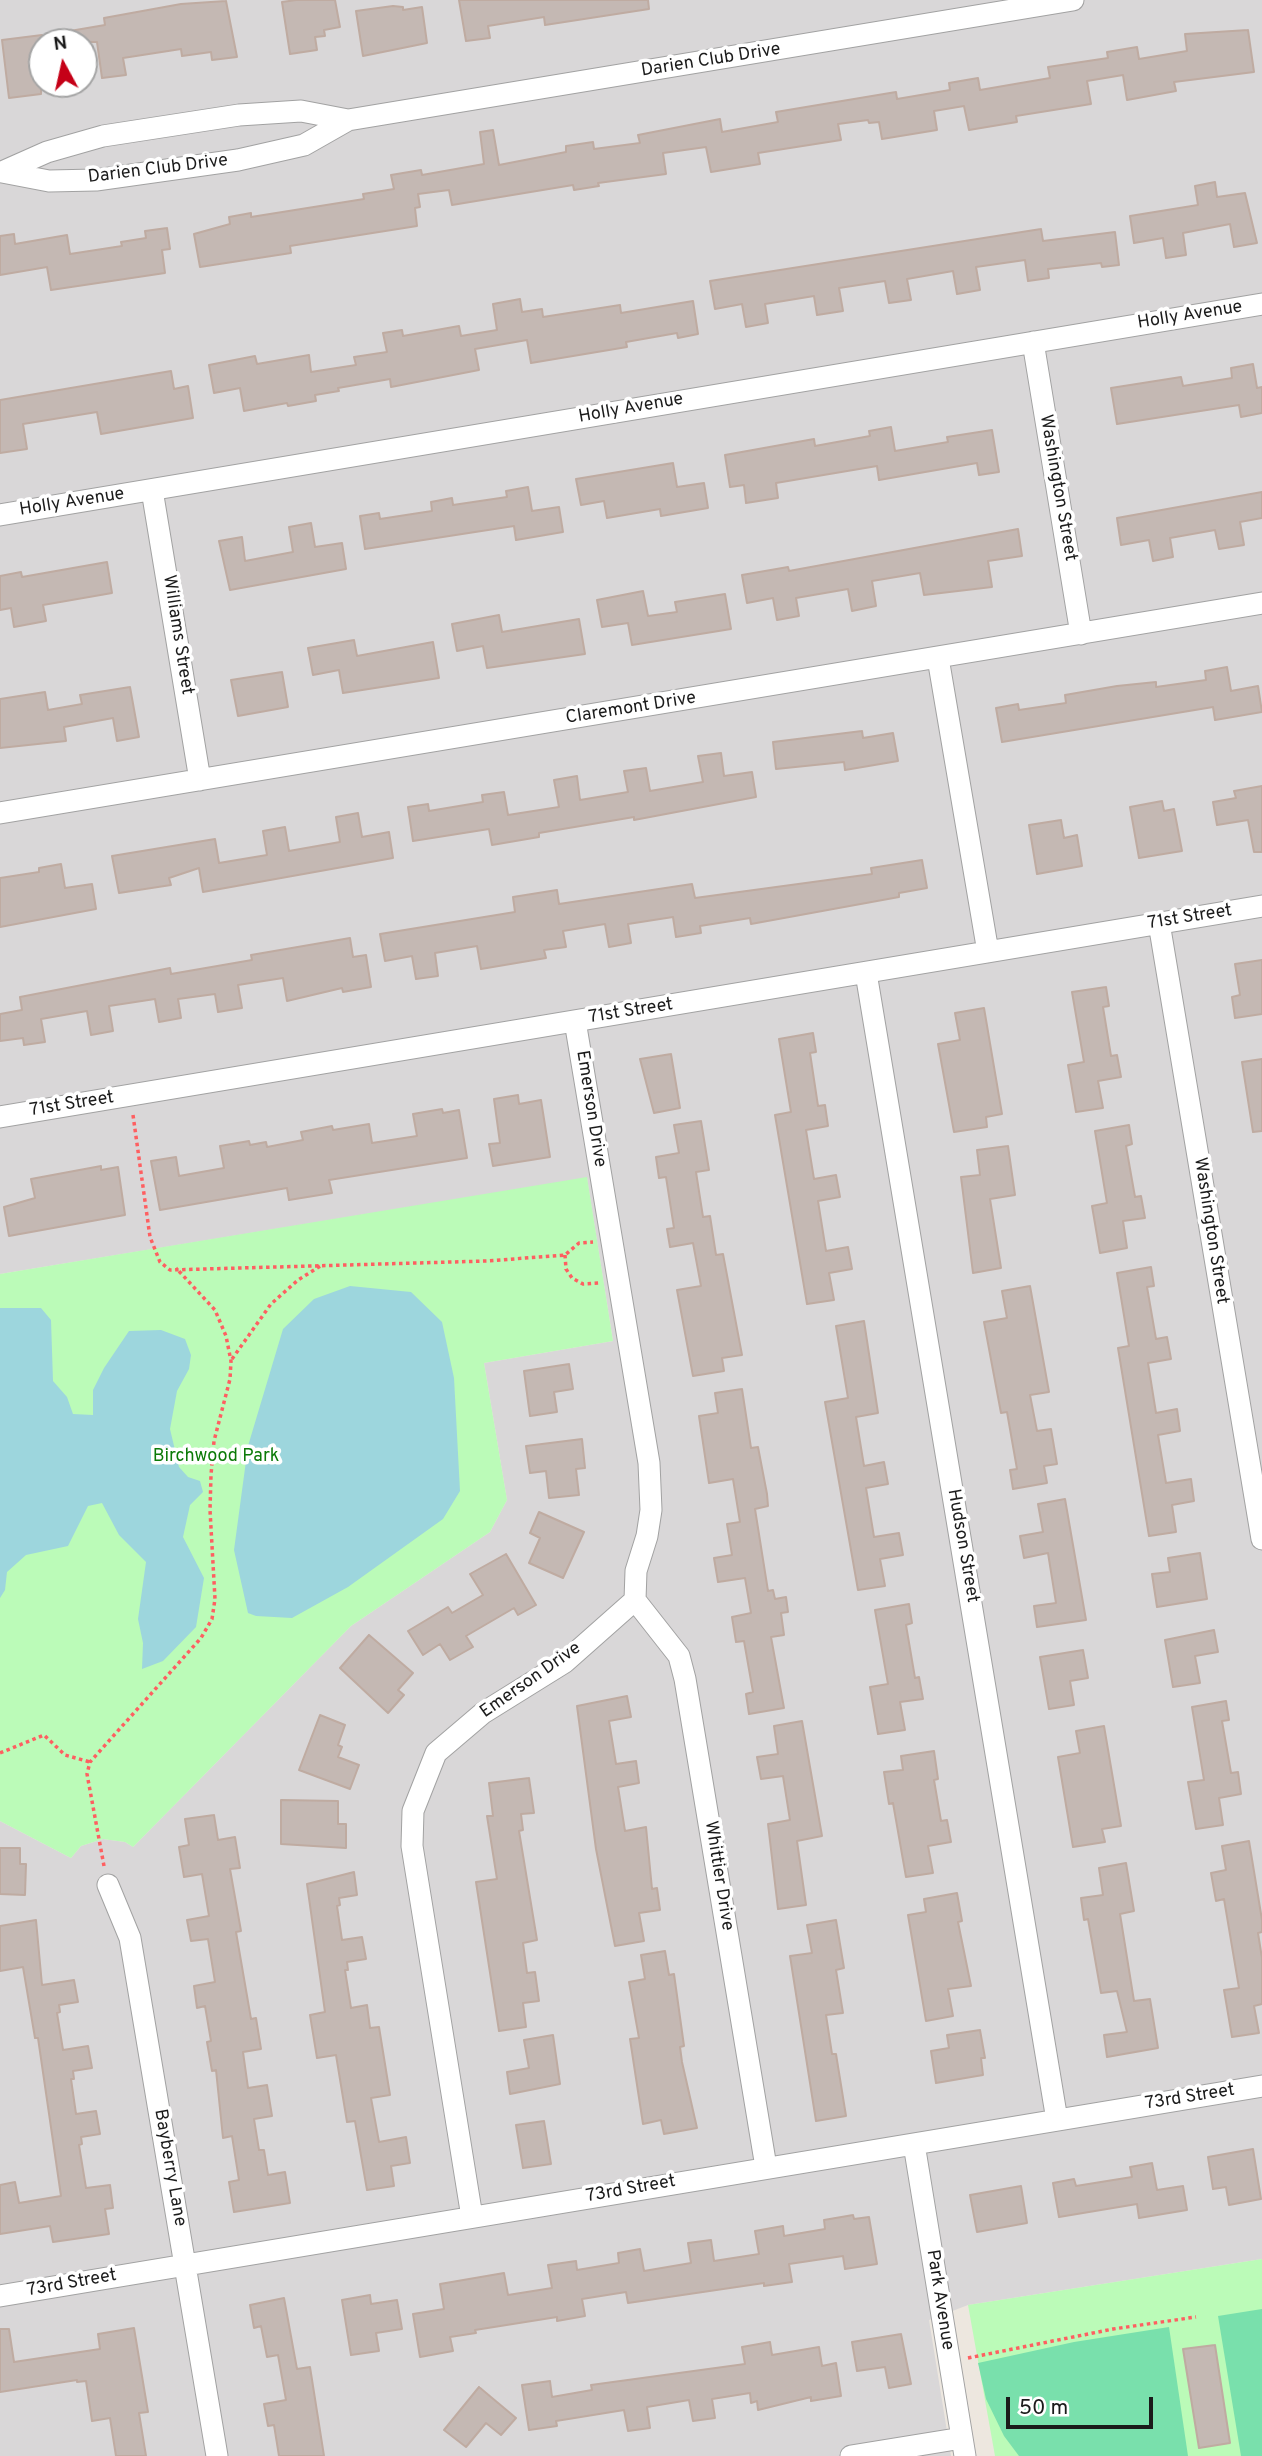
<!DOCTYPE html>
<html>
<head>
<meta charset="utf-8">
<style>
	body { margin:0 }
	#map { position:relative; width:1262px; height:2456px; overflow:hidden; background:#ede7df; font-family:Overpass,sans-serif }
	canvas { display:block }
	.north { position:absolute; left:28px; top:28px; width:70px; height:70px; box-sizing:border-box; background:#fff; border:2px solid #a4a4a4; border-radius:50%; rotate:352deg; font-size:19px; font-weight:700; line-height:28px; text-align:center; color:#1b1b1b }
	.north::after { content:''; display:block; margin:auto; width:24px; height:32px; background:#c50017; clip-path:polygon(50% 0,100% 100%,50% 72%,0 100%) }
	.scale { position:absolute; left:1006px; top:2397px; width:147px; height:32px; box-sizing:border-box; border:4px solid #1b1b1b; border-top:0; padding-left:9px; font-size:21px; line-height:24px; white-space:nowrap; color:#1b1b1b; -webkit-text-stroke:5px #fff; paint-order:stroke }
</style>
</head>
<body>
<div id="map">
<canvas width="1262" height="2456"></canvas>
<div class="north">N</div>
<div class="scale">50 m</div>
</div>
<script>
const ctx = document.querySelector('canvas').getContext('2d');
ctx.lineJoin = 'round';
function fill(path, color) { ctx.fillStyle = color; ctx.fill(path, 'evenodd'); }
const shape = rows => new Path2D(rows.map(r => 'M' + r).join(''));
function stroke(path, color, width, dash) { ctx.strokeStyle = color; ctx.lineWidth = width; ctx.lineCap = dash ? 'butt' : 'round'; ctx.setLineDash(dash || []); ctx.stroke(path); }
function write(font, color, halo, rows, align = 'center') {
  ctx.font = font + ' Overpass,sans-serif'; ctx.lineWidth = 7; ctx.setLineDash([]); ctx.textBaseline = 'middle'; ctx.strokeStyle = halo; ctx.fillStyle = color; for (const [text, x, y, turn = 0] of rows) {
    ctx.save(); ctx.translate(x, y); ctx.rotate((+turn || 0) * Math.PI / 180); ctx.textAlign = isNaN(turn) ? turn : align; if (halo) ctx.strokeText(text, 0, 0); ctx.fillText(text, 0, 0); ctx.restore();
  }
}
const residential = shape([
	[0,0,1262,0,1262,2259,968,2305,929,2320,951,2456,0,2456,0,1821,71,1858,81,1846,103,1839,125,1842,133,1847,351,1626,490,1532,507,1500,484,1363,613,1341,587,1178,0,1274],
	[42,42,84,42,84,84,42,84]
]);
const park = shape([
	[587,1177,613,1341,484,1363,507,1500,490,1532,351,1626,133,1847,125,1842,103,1839,81,1846,71,1858,0,1821,0,1274],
	[1262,2259,1262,2456,995,2456,968,2305]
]);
const pitch = shape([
	[1262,2309,1262,2456,1241,2456,1218,2316],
	[1169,2327,1188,2456,1019,2456,1004,2436,986,2399,978,2363,1074,2342]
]);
const water = shape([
	[350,1286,411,1292,442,1322,454,1378,460,1491,443,1519,348,1587,292,1618,256,1616,248,1613,234,1550,248,1446,283,1329,314,1299],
	[0,1308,41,1308,51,1320,53,1381,67,1397,73,1414,93,1415,93,1390,104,1368,129,1331,161,1330,185,1339,191,1355,189,1369,177,1391,170,1429,179,1467,188,1477,200,1481,203,1492,190,1505,183,1537,204,1578,196,1627,163,1661,142,1669,143,1643,138,1619,146,1562,119,1535,102,1503,88,1506,68,1546,26,1555,7,1572,5,1590,0,1598]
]);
const building = shape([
	[296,0,335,0,340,27,324,30,325,36,315,37,317,50,290,54,282,2,296,0],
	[459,0,648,0,649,9,545,25,544,17,488,26,490,38,466,41,459,0],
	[226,1,237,57,212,60,211,52,182,56,181,49,123,58,126,75,102,78,97,42,65,42,64,32,105,25,104,18,181,4,226,1],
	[393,6,403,7,403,10,422,7,427,43,363,56,356,11,393,6],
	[1248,30,1254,72,1174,82,1176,91,1127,100,1123,75,1087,81,1091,104,1016,116,1017,122,969,130,964,106,934,111,937,130,882,139,879,122,869,123,868,120,838,124,841,140,758,153,760,164,711,172,706,147,663,153,666,174,598,183,599,186,574,190,573,185,452,205,449,190,418,194,420,207,415,208,417,226,290,246,291,253,200,267,194,234,230,224,229,217,251,213,251,217,364,199,363,194,394,189,391,175,421,170,422,175,484,164,480,132,493,130,499,165,566,152,566,146,593,142,594,149,640,143,638,135,720,119,722,132,778,122,776,112,896,92,897,99,950,90,949,83,978,78,980,90,1050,78,1048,67,1108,58,1107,52,1137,47,1139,59,1187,51,1185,34,1248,30],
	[42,35,41,94,9,98,2,40,42,35],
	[1215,182,1217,197,1245,193,1257,243,1234,247,1230,224,1183,233,1186,255,1166,258,1163,238,1134,243,1130,216,1198,205,1195,186,1215,182],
	[167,228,170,249,162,250,165,273,51,290,47,267,0,275,0,236,14,234,15,244,67,235,70,254,122,246,121,242,146,238,145,231,167,228],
	[1041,229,1043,241,1115,232,1119,265,1102,267,1101,263,1048,269,1049,278,1028,281,1025,260,976,267,980,290,957,294,953,271,907,279,911,300,889,303,885,281,839,288,843,311,817,315,814,296,765,304,768,323,746,327,742,304,715,309,710,281,1041,229],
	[520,299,522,312,542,309,543,317,620,305,621,313,693,301,698,334,678,338,677,333,626,342,627,347,531,363,527,340,475,349,479,370,391,387,390,379,338,388,339,391,315,395,316,401,288,406,287,403,244,411,240,388,214,393,209,365,255,356,257,364,309,355,311,372,356,365,354,357,387,352,383,333,402,330,403,336,459,326,461,336,497,330,493,304,520,299],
	[1253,364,1257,388,1262,387,1262,413,1241,417,1239,405,1117,424,1111,388,1181,377,1183,386,1232,378,1231,368,1253,364],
	[171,371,174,389,188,386,193,418,101,434,97,412,23,424,27,449,0,453,0,400,171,371],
	[891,427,895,451,948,442,947,437,992,430,999,472,979,475,977,463,879,480,877,466,776,483,778,498,746,503,744,485,730,487,725,455,814,439,815,446,870,436,869,431,891,427],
	[673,463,677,487,704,483,708,508,661,516,660,509,607,518,604,501,581,505,576,479,673,463],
	[528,487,532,511,559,507,563,532,516,540,514,526,365,549,360,516,379,513,380,519,432,511,431,502,452,498,453,505,507,497,506,491,528,487],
	[1262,492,1262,518,1240,522,1244,545,1219,549,1215,530,1170,538,1173,557,1153,561,1149,540,1121,545,1117,518,1262,492],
	[311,523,315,547,342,543,346,569,230,590,219,541,242,537,245,561,293,552,289,527,311,523],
	[1018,529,1022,556,988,561,992,587,924,595,920,573,872,581,876,606,852,611,848,589,796,598,799,616,777,620,773,598,747,603,742,575,788,567,789,571,1018,529],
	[107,562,112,593,43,605,46,621,14,627,11,608,0,610,0,576,21,572,22,577,107,562],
	[643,591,648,616,677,612,675,602,725,594,731,629,632,645,628,623,602,627,597,600,643,591],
	[499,615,502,632,579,619,585,654,487,668,483,646,457,651,452,624,499,615],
	[354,640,357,656,433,642,439,678,343,693,339,670,313,675,308,648,354,640],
	[1227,667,1231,691,1258,686,1262,712,1215,720,1213,707,1002,742,996,708,1018,704,1019,710,1066,703,1065,695,1117,686,1156,682,1156,687,1206,680,1205,671,1227,667],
	[282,672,288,707,238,716,231,680,282,672],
	[130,687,139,737,117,741,113,718,64,727,66,741,0,748,0,699,45,692,48,710,82,704,80,695,130,687],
	[862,731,863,738,893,733,898,761,845,770,844,762,776,769,773,742,862,731],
	[721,753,724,776,752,772,756,797,634,820,634,817,539,833,539,837,492,845,489,829,413,841,408,807,428,804,429,811,483,802,482,795,504,792,508,815,559,807,554,780,577,776,580,800,628,792,624,771,646,768,650,791,703,782,698,756,721,753],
	[1262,786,1262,852,1254,852,1248,820,1217,825,1213,802,1236,798,1234,791,1262,786],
	[1162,801,1164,811,1174,809,1182,851,1139,858,1130,807,1162,801],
	[358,813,362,837,389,832,393,858,203,892,199,868,169,878,171,885,119,893,112,856,215,839,219,863,267,855,263,831,285,827,289,851,340,842,336,817,358,813],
	[1061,820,1064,838,1077,835,1082,866,1037,874,1029,825,1061,820],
	[922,860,927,888,899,893,899,897,751,924,750,918,700,926,701,933,676,937,673,917,628,924,631,943,609,947,605,924,563,931,566,947,544,950,546,958,481,969,477,946,435,953,438,976,416,979,412,956,385,961,380,934,515,912,513,897,557,890,559,904,692,884,695,898,872,874,871,868,922,860],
	[61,864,65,888,92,884,96,909,0,927,0,878,39,872,39,868,61,864],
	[350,938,353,957,366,955,371,987,343,992,342,988,287,1001,283,978,238,985,242,1008,218,1012,215,994,178,999,181,1018,159,1022,155,999,109,1006,113,1031,91,1035,87,1011,41,1019,45,1042,24,1045,23,1038,0,1041,0,1014,22,1010,20,997,170,968,171,974,252,960,251,955,350,938],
	[1262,960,1262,1014,1235,1018,1232,997,1240,995,1235,964,1262,960],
	[1106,987,1109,1006,1103,1007,1111,1056,1117,1055,1121,1077,1098,1081,1103,1108,1076,1112,1068,1065,1084,1062,1072,992,1106,987],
	[984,1008,1002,1114,986,1117,987,1127,954,1132,938,1044,960,1040,955,1013,984,1008],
	[813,1033,816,1052,810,1053,818,1106,825,1105,828,1126,806,1130,814,1179,836,1175,840,1197,818,1201,826,1251,848,1247,852,1269,829,1273,834,1300,807,1304,775,1115,791,1112,779,1039,813,1033],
	[671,1054,680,1108,654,1113,640,1059,671,1054],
	[1262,1059,1262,1131,1253,1132,1242,1062,1262,1059],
	[518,1095,519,1104,541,1100,550,1157,493,1166,489,1144,500,1143,494,1099,518,1095],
	[442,1109,443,1113,459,1110,467,1158,329,1180,332,1193,289,1200,287,1188,160,1210,151,1161,176,1157,179,1176,224,1168,220,1146,249,1141,250,1145,266,1142,267,1147,303,1140,301,1132,332,1126,333,1130,369,1124,372,1143,417,1136,413,1114,442,1109],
	[701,1121,709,1170,696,1172,703,1217,710,1216,716,1255,723,1254,742,1355,722,1358,724,1371,693,1376,677,1290,701,1286,693,1243,670,1247,667,1229,674,1228,666,1177,659,1178,656,1157,679,1153,674,1125,701,1121],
	[1129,1125,1132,1144,1126,1146,1135,1197,1141,1196,1145,1218,1123,1221,1127,1248,1100,1253,1092,1206,1107,1203,1095,1131,1129,1125],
	[1008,1146,1015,1195,990,1199,1001,1268,973,1273,961,1177,980,1175,977,1150,1008,1146],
	[101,1166,101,1170,118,1167,125,1215,9,1236,4,1207,35,1198,31,1179,101,1166],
	[1151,1267,1154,1286,1147,1287,1156,1339,1167,1337,1171,1359,1148,1363,1156,1413,1177,1409,1180,1431,1158,1435,1166,1483,1191,1479,1194,1501,1172,1505,1176,1532,1149,1536,1118,1348,1129,1346,1117,1273,1151,1267],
	[1030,1286,1049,1392,1030,1395,1037,1431,1051,1429,1057,1464,1044,1466,1047,1483,1013,1489,1010,1470,1017,1469,1007,1412,1001,1413,984,1322,1007,1318,1002,1291,1030,1286],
	[864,1321,878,1413,856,1417,864,1466,884,1462,888,1484,866,1488,874,1537,899,1533,903,1555,880,1559,885,1586,858,1590,825,1402,848,1398,836,1326,864,1321],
	[569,1364,573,1389,554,1392,557,1412,530,1416,524,1371,569,1364],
	[742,1389,751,1448,758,1447,767,1494,768,1506,755,1509,768,1591,773,1590,775,1599,786,1597,788,1612,781,1613,784,1635,771,1637,784,1708,749,1714,746,1694,753,1692,744,1641,736,1642,732,1617,751,1613,745,1578,718,1582,714,1558,732,1555,727,1524,740,1522,733,1479,709,1483,699,1416,718,1413,715,1393,742,1389],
	[582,1439,585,1468,576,1469,579,1495,549,1498,546,1471,530,1473,526,1446,582,1439],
	[1065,1499,1086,1620,1037,1627,1034,1606,1056,1603,1048,1553,1024,1558,1020,1536,1043,1532,1038,1504,1065,1499],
	[539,1512,584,1532,563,1578,529,1563,540,1538,530,1533,539,1512],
	[1200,1553,1207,1599,1157,1607,1152,1574,1170,1572,1168,1558,1200,1553],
	[506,1554,536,1605,518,1615,514,1608,466,1636,473,1647,450,1660,440,1644,423,1655,408,1631,448,1607,452,1613,483,1595,470,1574,506,1554],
	[909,1604,912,1623,906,1625,915,1678,919,1677,923,1699,900,1702,905,1730,878,1734,870,1687,888,1684,875,1610,909,1604],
	[1214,1630,1218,1652,1195,1656,1200,1683,1173,1687,1165,1640,1214,1630],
	[369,1635,413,1673,398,1690,404,1695,388,1713,340,1668,369,1635],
	[1083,1650,1088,1678,1070,1681,1074,1705,1049,1709,1040,1657,1083,1650],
	[627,1696,631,1717,609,1721,616,1764,636,1761,639,1783,618,1787,625,1831,646,1827,652,1889,657,1888,660,1910,639,1913,644,1941,615,1946,596,1849,577,1706,627,1696],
	[1226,1701,1229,1720,1222,1721,1231,1773,1238,1772,1241,1794,1219,1798,1223,1825,1196,1829,1188,1782,1204,1780,1192,1707,1226,1701],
	[320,1715,345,1725,338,1745,342,1747,338,1757,359,1765,350,1789,299,1770,320,1715],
	[802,1721,822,1836,797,1841,806,1905,778,1909,768,1824,790,1820,783,1776,761,1779,757,1757,778,1754,774,1726,802,1721],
	[1104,1726,1121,1826,1102,1829,1105,1842,1073,1847,1058,1757,1080,1753,1076,1731,1104,1726],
	[934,1751,938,1779,934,1780,941,1821,947,1820,951,1842,928,1846,933,1873,906,1877,893,1803,889,1804,884,1772,903,1770,901,1756,934,1751],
	[529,1778,534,1813,521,1814,523,1830,519,1831,537,1940,523,1943,527,1973,535,1972,539,2001,523,2003,526,2027,499,2031,476,1882,497,1879,487,1816,493,1816,489,1783,529,1778],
	[281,1800,338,1801,338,1824,346,1824,346,1848,281,1844,281,1800],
	[214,1815,218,1840,235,1837,240,1868,230,1869,241,1931,236,1932,251,2019,256,2018,261,2049,243,2052,248,2088,267,2085,272,2116,254,2119,259,2150,264,2150,268,2175,285,2172,290,2203,234,2212,229,2182,239,2180,232,2136,223,2138,216,2070,212,2071,207,2042,211,2041,205,2006,197,2008,194,1986,215,1982,208,1939,191,1941,187,1920,209,1916,202,1874,184,1877,179,1847,189,1845,185,1819,214,1815],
	[1249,1841,1262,1920,1262,1932,1258,1933,1262,1958,1262,2004,1254,2006,1259,2033,1232,2037,1224,1990,1239,1988,1224,1899,1216,1901,1211,1873,1226,1870,1222,1846,1249,1841],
	[0,1848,20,1848,20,1864,26,1864,25,1895,0,1894,0,1848],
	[1126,1863,1134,1911,1120,1914,1134,2001,1150,1999,1158,2048,1107,2057,1104,2035,1127,2032,1117,1991,1101,1993,1088,1919,1084,1920,1081,1898,1103,1895,1099,1868,1126,1863],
	[354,1872,357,1895,339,1898,340,1905,337,1906,342,1940,362,1937,366,1959,347,1962,348,1970,345,1970,351,2008,367,2005,370,2028,379,2027,390,2095,371,2098,379,2142,406,2137,410,2163,391,2166,394,2186,367,2190,355,2121,347,2122,336,2055,317,2058,310,2015,325,2012,307,1884,354,1872],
	[957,1893,962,1921,958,1922,971,1986,948,1989,953,2016,926,2021,908,1915,926,1912,924,1899,957,1893],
	[36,1920,42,1985,74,1980,78,2002,59,2005,60,2012,57,2013,63,2050,88,2046,92,2068,73,2071,74,2079,71,2079,76,2114,96,2111,100,2134,81,2137,82,2144,79,2145,86,2188,110,2185,113,2208,105,2209,109,2234,53,2242,50,2226,0,2234,0,2185,15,2182,19,2203,61,2196,38,2038,35,2038,23,1967,0,1971,0,1926,36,1920],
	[836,1920,844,1968,836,1970,843,2013,826,2015,832,2054,836,2054,846,2116,816,2121,790,1956,812,1953,807,1925,836,1920],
	[665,1951,669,1975,674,1974,684,2046,680,2047,682,2062,697,2128,664,2134,661,2120,643,2124,630,2039,639,2038,629,1982,645,1979,641,1955,665,1951],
	[980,2030,985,2058,981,2058,983,2075,936,2083,931,2051,949,2048,947,2035,980,2030],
	[553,2035,560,2084,510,2094,507,2072,529,2068,524,2040,553,2035],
	[544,2121,551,2164,523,2168,516,2125,544,2121],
	[1253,2149,1261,2199,1229,2205,1226,2187,1213,2189,1208,2157,1253,2149],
	[1152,2163,1157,2190,1183,2186,1187,2210,1139,2218,1137,2204,1059,2217,1053,2183,1074,2179,1076,2186,1132,2177,1130,2167,1152,2163],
	[1021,2186,1027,2223,977,2232,970,2195,1021,2186],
	[853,2215,854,2219,869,2217,877,2264,845,2269,843,2256,789,2264,792,2282,764,2286,764,2283,628,2303,626,2292,582,2299,585,2316,557,2321,557,2317,475,2330,476,2333,450,2337,453,2351,420,2357,413,2314,444,2309,440,2284,504,2273,508,2295,552,2288,548,2265,576,2261,577,2270,619,2263,618,2253,640,2249,644,2271,691,2263,688,2243,711,2240,714,2261,759,2254,755,2231,783,2226,784,2236,825,2229,824,2220,853,2215],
	[370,2295,371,2304,397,2300,402,2329,376,2333,379,2351,351,2355,342,2300,370,2295],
	[284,2298,297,2369,310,2367,324,2456,279,2456,274,2425,268,2426,264,2404,286,2400,278,2355,267,2357,261,2326,254,2328,250,2305,284,2298],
	[134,2328,148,2412,139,2413,146,2456,116,2456,110,2418,92,2421,86,2381,77,2382,77,2380,0,2392,0,2329,9,2329,14,2362,100,2349,98,2334,134,2328],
	[901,2334,911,2384,889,2388,885,2367,857,2371,852,2342,901,2334],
	[770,2342,772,2355,819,2347,822,2366,836,2363,841,2396,811,2401,811,2397,758,2410,757,2401,751,2403,750,2393,712,2399,715,2418,693,2421,689,2400,647,2407,650,2428,628,2431,624,2410,556,2421,557,2426,529,2430,522,2385,550,2381,552,2397,592,2390,591,2385,745,2364,742,2347,770,2342],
	[1215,2345,1230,2443,1199,2448,1183,2349,1215,2345],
	[479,2387,516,2418,501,2435,486,2423,466,2447,444,2430,479,2387]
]);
const path = shape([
	[133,1115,150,1237,160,1262,170,1270,487,1261,565,1255,579,1243,593,1242],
	[565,1255,566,1269,572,1278,583,1284,599,1283],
	[232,1359,271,1304,298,1280,322,1265],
	[0,1753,44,1735,65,1755,90,1762],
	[104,1866,87,1774,90,1762,201,1638,212,1619,215,1599,210,1510,211,1475,214,1441,230,1379,231,1361,226,1336,215,1310,176,1268],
	[968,2358,1113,2329,1196,2317]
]);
const street = shape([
	[2,172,49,181,96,180,238,160,304,145,348,120,1073,0],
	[2,172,47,152,103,136,239,115,301,111,348,120],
	[1033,342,1081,634],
	[152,490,200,780],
	[0,515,1262,304],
	[938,658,988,952],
	[0,813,1262,603],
	[1159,923,1262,1539],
	[866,973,1057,2120],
	[0,1117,1262,906],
	[635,1600,679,1656,685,1679,766,2167],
	[108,1885,130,1938,217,2456],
	[914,2144,965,2456],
	[472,2217,412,1846,413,1811,436,1753,483,1713,565,1662,635,1600,636,1571,647,1536,651,1510,649,1463,575,1021],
	[0,2296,1262,2086],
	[851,2456,962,2438]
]);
const streetNames = [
	["Darien Club Drive",711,61,-9],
	["Darien Club Drive",158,170,-7],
	["Holly Avenue",1190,316,-9],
	["Holly Avenue",631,409,-10],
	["Washington Street",1057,488,80],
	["Holly Avenue",72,503,-9],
	["Williams Street",177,635,81],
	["Claremont Drive",631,709,-9],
	["71st Street",1190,918,-9],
	["71st Street",631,1012,-9],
	["71st Street",72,1105,-9],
	["Emerson Drive",590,1109,81],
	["Washington Street",1210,1231,81],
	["Hudson Street",962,1546,80],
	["Emerson Drive",531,1681,-35],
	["Whittier Drive",718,1876,81],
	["73rd Street",1190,2098,-9],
	["Bayberry Lane",169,2168,80],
	["73rd Street",631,2190,-10],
	["73rd Street",72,2284,-10],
	["Park Avenue",939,2300,81]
];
const parkNames = [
	["Birchwood Park",216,1457]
];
fill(residential, '#d9d7d8');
fill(park, '#bbfbb8');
fill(pitch, '#79e0ac');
fill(water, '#9dd6dd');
fill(building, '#c4b8b3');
stroke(building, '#bfaba1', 2);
stroke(street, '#a2a2a2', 23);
stroke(path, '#fe5f61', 3.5, [3.5, 3.5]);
stroke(street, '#fff', 21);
write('18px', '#1b1b1b', '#fff', streetNames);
write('18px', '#0b7a07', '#fff', parkNames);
</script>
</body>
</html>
